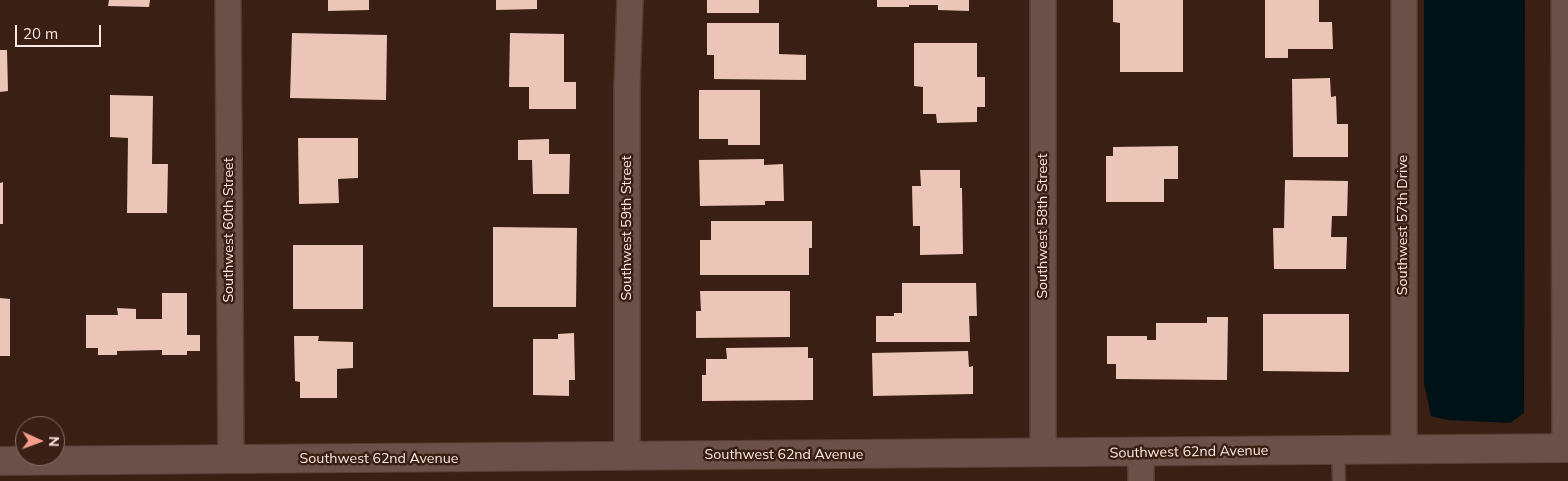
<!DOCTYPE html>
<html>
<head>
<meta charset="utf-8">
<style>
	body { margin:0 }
	#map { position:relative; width:1568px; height:481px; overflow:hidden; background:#3a1f15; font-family:Mulish,sans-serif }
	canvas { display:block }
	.north { position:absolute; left:15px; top:416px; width:50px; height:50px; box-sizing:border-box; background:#3a1f15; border:1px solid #887067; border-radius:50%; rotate:92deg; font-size:14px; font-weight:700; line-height:20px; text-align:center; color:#fce9e2 }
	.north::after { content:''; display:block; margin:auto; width:18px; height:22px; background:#f49e8a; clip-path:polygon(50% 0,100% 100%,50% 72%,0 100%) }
	.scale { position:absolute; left:15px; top:25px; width:86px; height:22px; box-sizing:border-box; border:2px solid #fce9e2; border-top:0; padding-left:6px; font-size:15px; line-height:18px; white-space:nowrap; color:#fce9e2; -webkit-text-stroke:4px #3a1f15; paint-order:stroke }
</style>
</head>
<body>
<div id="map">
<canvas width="1568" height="481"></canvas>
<div class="north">N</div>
<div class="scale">20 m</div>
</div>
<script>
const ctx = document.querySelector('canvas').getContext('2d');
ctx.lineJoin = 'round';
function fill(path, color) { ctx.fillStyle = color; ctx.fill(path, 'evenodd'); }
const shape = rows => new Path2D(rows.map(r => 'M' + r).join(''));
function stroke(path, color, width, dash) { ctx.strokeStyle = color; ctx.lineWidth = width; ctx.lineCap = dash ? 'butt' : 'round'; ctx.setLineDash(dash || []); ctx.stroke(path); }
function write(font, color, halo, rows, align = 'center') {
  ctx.font = font + ' Mulish,sans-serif'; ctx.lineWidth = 5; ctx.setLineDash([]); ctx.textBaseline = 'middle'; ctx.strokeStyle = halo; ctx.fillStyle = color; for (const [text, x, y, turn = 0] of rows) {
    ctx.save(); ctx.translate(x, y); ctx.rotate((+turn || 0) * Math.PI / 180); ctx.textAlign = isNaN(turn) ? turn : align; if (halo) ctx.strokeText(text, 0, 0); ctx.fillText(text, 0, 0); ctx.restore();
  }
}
const water = shape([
	[1424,0,1525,0,1524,413,1510,423,1448,420,1431,416,1424,383]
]);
const building = shape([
	[109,0,150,0,149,7,108,6],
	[328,0,369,0,369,10,328,11],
	[496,0,537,0,537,9,496,10],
	[707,0,759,0,759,13,707,13],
	[877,0,969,0,969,11,938,10,938,5,909,5,909,7,877,7],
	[1113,0,1183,0,1183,72,1120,72,1120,23,1113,22],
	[1265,0,1319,0,1319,22,1332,22,1333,49,1288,49,1288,58,1265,58],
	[707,23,779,23,779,54,806,55,806,80,714,79,714,55,707,55],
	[292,33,387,35,386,100,290,98],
	[510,33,564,34,564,82,576,82,576,109,529,109,529,87,509,87],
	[914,43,977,43,977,77,985,77,985,107,977,107,977,122,937,123,936,114,923,114,923,87,914,86],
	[0,50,7,50,8,91,0,92],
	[1330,78,1331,97,1336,96,1337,124,1348,124,1348,157,1293,157,1292,79],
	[699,90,760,90,760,145,728,145,728,139,699,139],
	[110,95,153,96,152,164,168,164,167,213,127,213,128,138,110,137],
	[298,138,358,138,358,178,338,179,339,203,299,204],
	[549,139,549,154,570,154,569,194,533,194,532,160,518,160,518,140],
	[1178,146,1178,179,1164,179,1164,202,1106,202,1106,156,1113,156,1113,147],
	[764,159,764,165,783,164,784,201,765,201,765,205,700,206,699,160],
	[920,170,960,170,960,188,962,188,963,254,920,255,920,226,913,226,912,186,921,186],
	[1285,180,1348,181,1347,216,1332,216,1331,237,1347,237,1346,269,1274,269,1273,228,1284,228],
	[3,182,3,224,0,224,0,183],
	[711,221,812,221,812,248,809,248,809,275,700,275,700,240,711,240],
	[493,227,577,228,576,307,493,307],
	[293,245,363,245,363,309,293,309],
	[902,283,976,283,977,316,969,316,970,342,876,342,876,316,894,316,894,313,902,313],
	[700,291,790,291,790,337,696,338,696,311,701,311],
	[162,293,187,293,187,335,200,335,200,351,187,351,187,355,162,355,162,350,117,351,117,355,98,355,98,348,86,348,86,315,118,315,117,308,136,309,136,319,162,319],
	[0,298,10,299,10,356,0,356],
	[1263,314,1349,314,1349,372,1263,371],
	[1207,317,1228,317,1227,380,1116,379,1116,364,1107,364,1107,336,1147,336,1147,340,1156,340,1156,323,1207,323],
	[574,333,575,380,569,380,569,396,533,395,533,339,558,339,558,334],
	[294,336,319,336,318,341,353,342,353,368,337,369,337,398,300,398,300,382,295,381],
	[808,347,808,358,813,358,813,400,702,401,702,375,706,375,706,359,727,359,726,348],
	[968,351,969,367,973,366,973,394,873,396,872,353]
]);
const service = shape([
	[1338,450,1339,481]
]);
const minor = shape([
	[228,0,231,460],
	[1043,0,1043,453],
	[1564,0,1565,448],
	[1404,450,1404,0],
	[1141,452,1141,481],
	[627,457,627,88,630,0]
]);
const tertiary = shape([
	[0,461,1568,448]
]);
const streetNames = [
	["Southwest 57th Drive",1403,225,-90],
	["Southwest 58th Street",1043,226,-90],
	["Southwest 59th Street",627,228,-90],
	["Southwest 60th Street",229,230,-90],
	["Southwest 62nd Avenue",1189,452,-1],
	["Southwest 62nd Avenue",784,455],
	["Southwest 62nd Avenue",379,459]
];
fill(water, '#001218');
fill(building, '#eac5b8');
stroke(service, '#553b32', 15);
stroke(minor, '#553b32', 28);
stroke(tertiary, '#553b32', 30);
stroke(service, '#6a5049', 12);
stroke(minor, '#6a5049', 25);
stroke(tertiary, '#6a5049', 28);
write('14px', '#fce9e2', '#3a1f15', streetNames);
</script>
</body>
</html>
